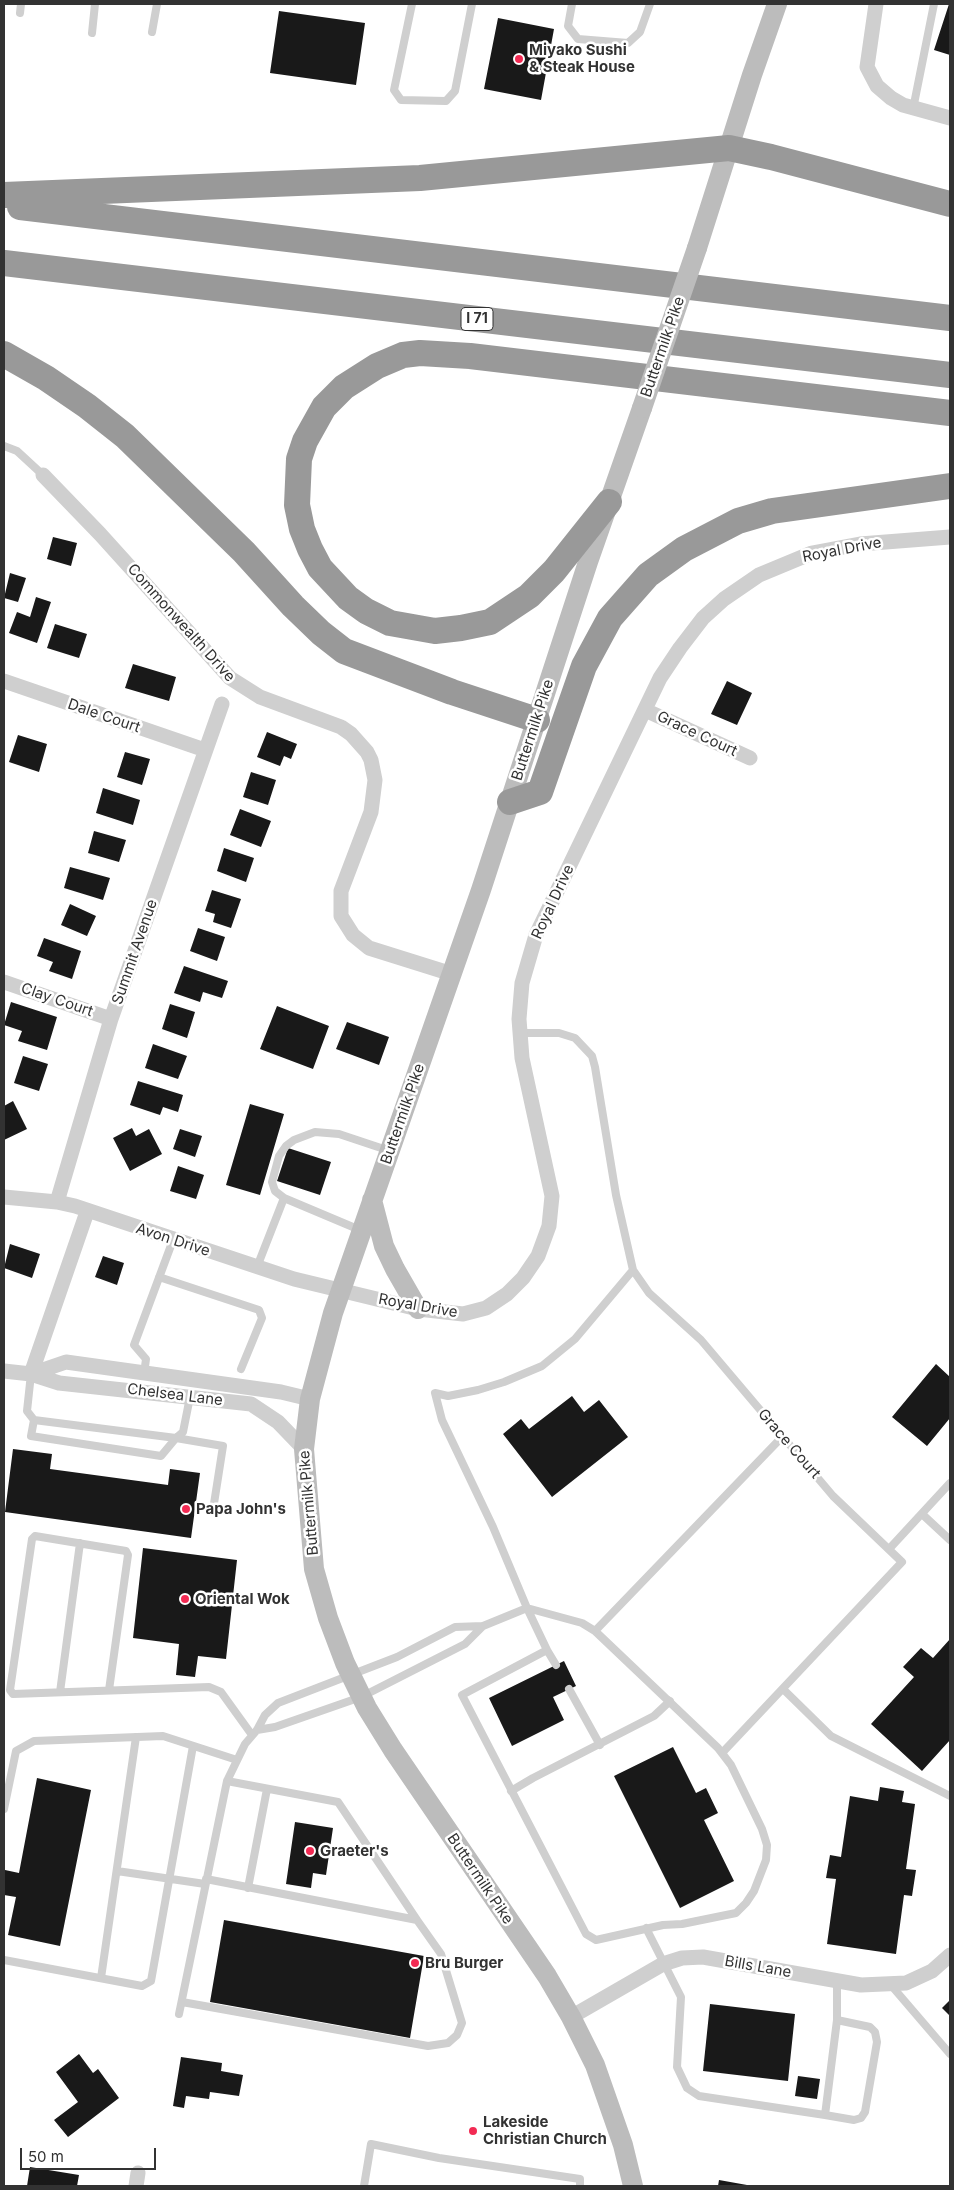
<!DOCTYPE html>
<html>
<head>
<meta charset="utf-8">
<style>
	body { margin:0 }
	#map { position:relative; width:954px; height:2190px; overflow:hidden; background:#fff; font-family:Inter,sans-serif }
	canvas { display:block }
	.frame { position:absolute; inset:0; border:5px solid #323232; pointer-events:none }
	.scale { position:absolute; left:20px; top:2148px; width:136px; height:22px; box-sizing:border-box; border:2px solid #323232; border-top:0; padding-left:6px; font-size:15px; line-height:18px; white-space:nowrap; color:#323232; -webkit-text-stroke:4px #fff; paint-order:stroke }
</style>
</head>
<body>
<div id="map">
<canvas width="954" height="2190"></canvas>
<div class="frame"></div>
<div class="scale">50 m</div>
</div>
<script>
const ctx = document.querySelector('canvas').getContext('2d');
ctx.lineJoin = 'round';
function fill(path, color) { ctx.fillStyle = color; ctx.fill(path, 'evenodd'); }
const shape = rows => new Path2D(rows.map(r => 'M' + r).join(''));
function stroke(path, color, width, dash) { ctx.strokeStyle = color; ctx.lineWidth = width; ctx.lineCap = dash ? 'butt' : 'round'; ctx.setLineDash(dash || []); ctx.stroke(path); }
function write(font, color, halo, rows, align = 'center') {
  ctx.font = font + ' Inter,sans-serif'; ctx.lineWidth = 5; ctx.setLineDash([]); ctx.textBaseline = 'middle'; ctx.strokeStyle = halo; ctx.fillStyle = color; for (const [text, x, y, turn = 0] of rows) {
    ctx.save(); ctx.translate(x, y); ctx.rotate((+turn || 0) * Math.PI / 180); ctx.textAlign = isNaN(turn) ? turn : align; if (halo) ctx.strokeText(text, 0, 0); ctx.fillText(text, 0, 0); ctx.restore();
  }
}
const building = shape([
	[949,4,950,4,950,55,934,50],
	[279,11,365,23,356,85,270,73],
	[498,18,554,29,541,100,484,89],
	[53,537,77,543,71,566,47,559],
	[10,573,26,578,18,602,4,598],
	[36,597,51,602,37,643,9,633,17,612,30,617],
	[55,624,87,634,79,658,47,648],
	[133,664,176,677,169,701,125,688],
	[727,681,752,693,737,725,711,714],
	[267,732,297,744,291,759,284,756,280,766,257,757],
	[18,735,47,744,39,772,9,762],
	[125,752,150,759,142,785,117,777],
	[251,772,276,780,268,805,243,797],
	[103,788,140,800,133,825,96,813],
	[240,809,271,821,261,847,230,835],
	[94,831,126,840,119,862,88,853],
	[224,848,254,858,246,882,217,871],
	[70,867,110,878,103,900,64,888],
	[212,890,241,899,231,928,213,922,215,914,205,911],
	[70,904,96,916,87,936,61,925],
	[198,928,225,937,217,961,190,951],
	[44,938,81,951,72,979,49,971,53,962,37,956],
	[184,966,228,981,222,998,203,992,200,1002,174,993],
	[11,1002,57,1017,47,1050,18,1041,22,1031,4,1025],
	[170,1004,195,1012,187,1038,162,1029],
	[277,1006,329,1026,313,1069,260,1049],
	[347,1022,389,1037,379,1065,336,1049],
	[153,1044,187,1056,178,1079,145,1068],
	[23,1056,48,1064,39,1091,14,1083],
	[138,1081,183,1095,178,1112,163,1107,160,1115,130,1105],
	[13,1101,27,1129,4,1140,4,1106],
	[250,1104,284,1114,260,1195,226,1185],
	[132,1128,136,1136,149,1129,162,1154,130,1171,113,1138],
	[180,1129,202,1136,195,1157,173,1149],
	[288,1148,331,1162,320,1195,277,1181],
	[178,1166,204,1175,196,1199,170,1191],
	[10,1244,40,1254,32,1278,4,1268],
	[103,1256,124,1263,117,1285,95,1277],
	[936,1364,950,1377,950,1418,927,1446,892,1417],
	[572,1396,584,1412,599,1400,628,1437,552,1497,503,1434,521,1419,529,1429],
	[13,1449,52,1454,50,1469,168,1485,170,1469,200,1473,191,1538,5,1512],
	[143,1548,237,1560,226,1659,198,1656,195,1677,176,1675,179,1644,133,1638],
	[950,1639,950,1740,922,1771,871,1724,914,1677,903,1667,921,1648,933,1658],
	[564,1661,576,1686,553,1697,564,1720,512,1746,489,1698],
	[673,1747,696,1793,706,1788,718,1813,704,1820,734,1881,680,1908,614,1776],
	[37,1778,91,1790,60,1946,8,1935,16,1897,4,1895,4,1874,5,1870,19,1873],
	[880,1787,904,1791,902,1802,915,1804,906,1869,916,1870,912,1896,904,1895,896,1954,827,1944,836,1879,826,1878,830,1855,841,1857,850,1796,878,1801],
	[295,1822,333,1828,326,1875,313,1873,311,1888,286,1884],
	[224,1920,424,1956,410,2038,210,2002],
	[950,2000,950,2016,942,2008],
	[710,2004,795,2014,788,2081,703,2071],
	[79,2054,93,2073,98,2069,119,2098,68,2137,54,2120,78,2102,56,2072],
	[181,2057,222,2063,221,2071,243,2075,239,2096,210,2092,209,2099,186,2096,184,2108,173,2106],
	[798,2076,820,2079,817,2099,795,2096],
	[30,2167,79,2175,77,2186,27,2186],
	[719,2180,747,2185,747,2186,718,2186]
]);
const lane = shape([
	[412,4,394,90,401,100,446,101,455,91,472,4],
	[572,4,568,26,578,39,628,43,640,32,650,4],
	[20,13,21,4],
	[152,32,157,4],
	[92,33,95,4],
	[913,109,934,4],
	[4,446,17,451,43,475],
	[360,1230,284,1198,275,1191,272,1182,279,1156,286,1146,294,1140,315,1132,339,1134,390,1151],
	[257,1267,284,1198],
	[633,1270,649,1293,701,1340,833,1496,902,1562,722,1753],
	[159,1277,259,1310,262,1318,241,1369],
	[31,1374,27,1411,34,1420,31,1436,161,1456,176,1438,183,1432,190,1397],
	[144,1374,146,1359,134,1345,173,1240],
	[34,1420,176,1438,223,1446,213,1510],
	[922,1514,950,1540],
	[890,1548,950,1483],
	[595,1631,782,1437],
	[547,1650,556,1665],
	[569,1689,600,1745],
	[783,1689,831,1736,950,1796],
	[109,1690,128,1555,126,1551,35,1536,32,1539,10,1690,13,1694,209,1687,221,1692,252,1735],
	[60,1692,80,1543],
	[257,1730,275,1727,361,1697,465,1644,483,1626],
	[227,1781,338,1802,417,1920],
	[511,1791,533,1778,654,1716,670,1701],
	[4,1809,16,1751,34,1741,163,1736,237,1760],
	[117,1871,205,1884],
	[248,1888,267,1789],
	[646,1928,681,1997,677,2067,687,2088,699,2096,825,2115,837,2020,837,1981],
	[4,1960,142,1986,151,1981,193,1746],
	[101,1978,136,1737],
	[890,1984,950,2054],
	[182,2002,428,2046,448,2043,457,2035,462,2023,441,1954,417,1920,206,1879],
	[179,2014,227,1781,245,1744,257,1730,265,1715,278,1703,397,1657,455,1627,483,1626,527,1608,547,1650,462,1695,586,1934,596,1940,663,1925,682,1924,736,1913,746,1903,754,1891,766,1860,767,1845,762,1829,731,1765,718,1748,595,1631,582,1623,527,1608,493,1527,442,1420,435,1393,448,1396,478,1390,504,1382,542,1366,575,1339,633,1270,616,1195,595,1067,592,1056,575,1038,559,1033,520,1033],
	[825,2115,854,2120,861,2118,865,2112,877,2042,875,2032,870,2027,837,2020],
	[364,2186,371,2144,439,2158,580,2179,580,2186]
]);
const street = shape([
	[876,4,867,67,877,86,891,98,903,105,950,118],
	[43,475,100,534,230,678,260,697,341,727,351,734,367,752,371,760,375,780,371,812,341,891,341,916,353,935,369,948,452,974],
	[4,681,205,750],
	[645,710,750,758],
	[4,982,111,1019],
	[4,1197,57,1202,75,1206,294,1279,418,1309,463,1314,486,1308,507,1294,523,1278,538,1256,549,1226,552,1196,522,1058,519,1019,522,983,536,935,660,678,680,648,703,618,724,599,759,575,812,553,860,544,950,537],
	[57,1202,111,1019,222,704],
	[4,1371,31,1374,59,1383,251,1404,278,1422,304,1449],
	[31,1374,66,1362,281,1392,310,1399],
	[31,1374,87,1212],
	[571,2017,663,1964,682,1958,703,1957,861,1985,906,1983,932,1971,950,1955],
	[136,2186,138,2173]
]);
const secondary = shape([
	[697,248,752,75,777,4],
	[372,1200,384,1246,395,1269,418,1309],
	[633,2186,623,2145,595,2065,571,2017,547,1976,393,1750,367,1708,345,1663,328,1618,314,1569,304,1449,310,1399,333,1313,481,890,588,562,642,408]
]);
const highway = shape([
	[4,195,420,178,729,148,771,157,950,204],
	[20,207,950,318],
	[4,263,950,375],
	[4,354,46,378,87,406,125,436,244,552,293,606,321,633,344,651,452,692,537,720],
	[609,502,554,571,529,596,490,622,461,628,435,631,390,623,366,611,348,598,320,568,310,549,302,529,297,505,299,459,305,441,324,407,344,387,377,366,403,355,420,353,470,356,950,413],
	[510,802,540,792,584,666,610,618,648,575,684,549,738,521,772,511,950,486]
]);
const secondaryBridge = shape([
	[642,408,697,248]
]);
const markers = [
	[519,59,5,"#f22a53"],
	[186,1509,5,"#f22a53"],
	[185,1599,5,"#f22a53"],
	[310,1851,5,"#f22a53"],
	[415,1963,5,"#f22a53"],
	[473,2131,5,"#f22a53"]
];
const shields = [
	[477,319,32]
];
const shieldNames = [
	["I 71",477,319]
];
const poiNames = [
	["Miyako Sushi",529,50],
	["& Steak House",529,67],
	["Papa John's",196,1509],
	["Oriental Wok",195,1599],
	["Graeter's",320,1851],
	["Bru Burger",425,1963],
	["Lakeside",483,2122],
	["Christian Church",483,2139]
];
const streetNames = [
	["Buttermilk Pike",663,347,-71],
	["Royal Drive",842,550,-11],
	["Commonwealth Drive",181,623,48],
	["Dale Court",104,716,19],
	["Buttermilk Pike",533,730,-72],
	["Grace Court",697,734,25],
	["Royal Drive",553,902,-65],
	["Summit Avenue",135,952,-71],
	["Clay Court",57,1000,19],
	["Buttermilk Pike",403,1114,-71],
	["Avon Drive",173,1240,18],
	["Royal Drive",418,1306,10],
	["Chelsea Lane",175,1395,7],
	["Grace Court",789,1444,49],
	["Buttermilk Pike",309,1503,-95],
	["Buttermilk Pike",480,1879,56],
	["Bills Lane",758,1967,10]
];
fill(building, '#191919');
stroke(lane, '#cfcfcf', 8);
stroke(street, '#cfcfcf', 15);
stroke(secondary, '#bcbcbc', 20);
stroke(highway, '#999', 26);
stroke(secondaryBridge, '#bcbcbc', 20);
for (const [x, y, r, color] of markers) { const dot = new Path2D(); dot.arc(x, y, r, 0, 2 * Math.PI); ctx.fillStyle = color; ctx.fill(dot); stroke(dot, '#fff', 2); }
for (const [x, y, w] of shields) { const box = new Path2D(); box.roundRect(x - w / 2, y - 11.5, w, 23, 4); ctx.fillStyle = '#fff'; ctx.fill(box); stroke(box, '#323232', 1); }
write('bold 14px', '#323232', null, shieldNames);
write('bold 15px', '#323232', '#fff', poiNames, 'left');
write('15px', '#323232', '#fff', streetNames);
</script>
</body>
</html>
